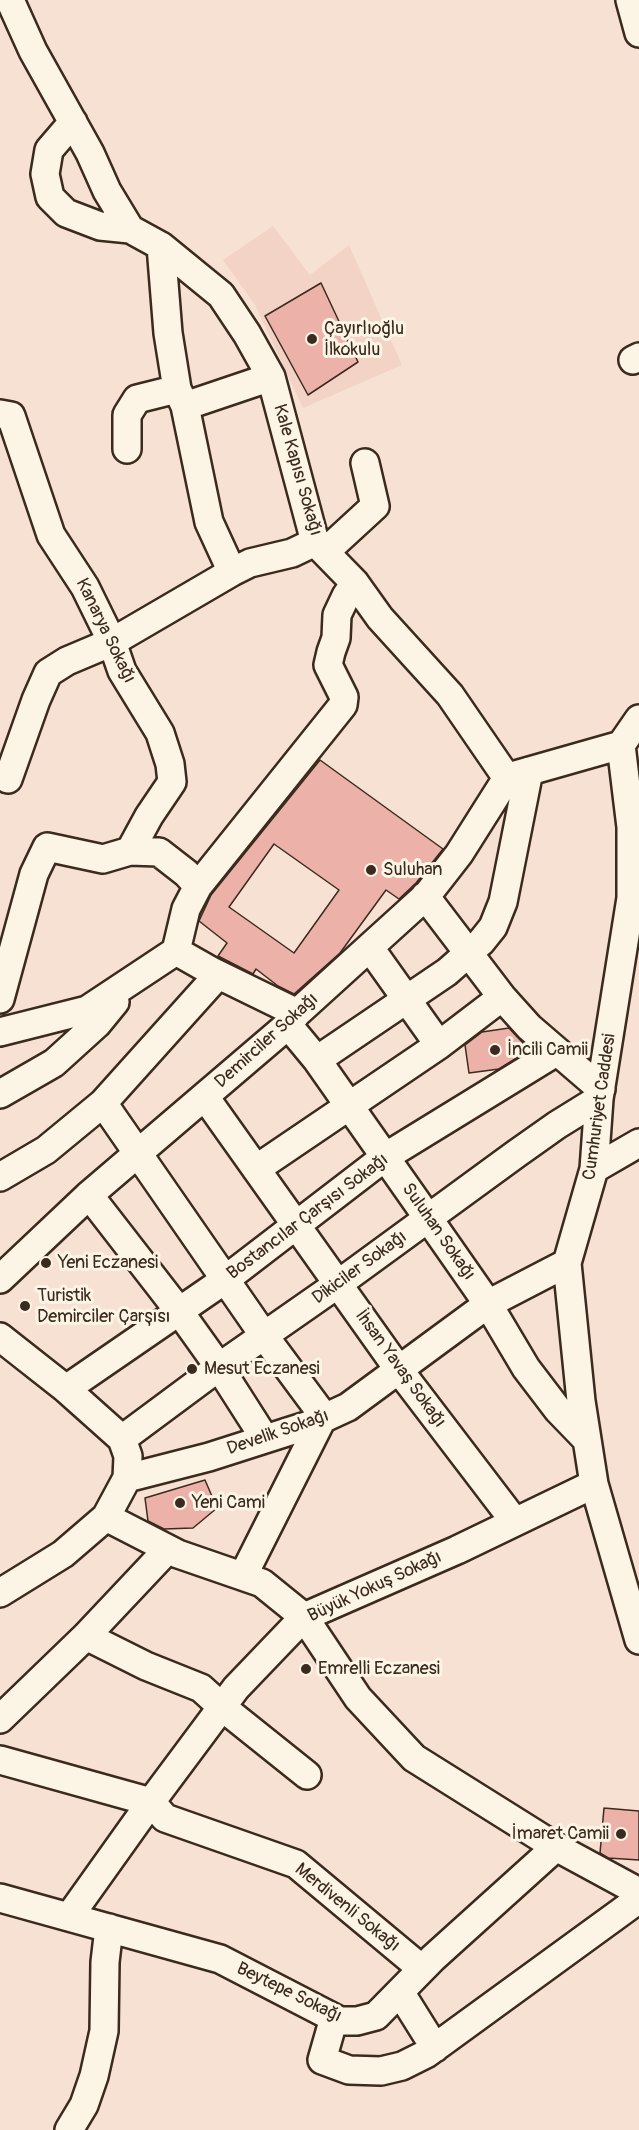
<!DOCTYPE html>
<html>
<head>
<meta charset="utf-8">
<style>
	body { margin:0 }
	canvas { display:block; background:#f7e1d3 }
</style>
</head>
<body>
<canvas width="639" height="2130"></canvas>
<script>
const ctx = document.querySelector('canvas').getContext('2d');
ctx.lineJoin = 'round';
function fill(path, color) { ctx.fillStyle = color; ctx.fill(path, 'evenodd'); }
const shape = rows => new Path2D(rows.map(r => 'M' + r).join(''));
function stroke(path, color, width, dash) { ctx.strokeStyle = color; ctx.lineWidth = width; ctx.lineCap = dash ? 'butt' : 'round'; ctx.setLineDash(dash || []); ctx.stroke(path); }
function write(font, color, halo, rows, align = 'center') {
  ctx.font = font + ' Pangolin,sans-serif'; ctx.lineWidth = 6; ctx.setLineDash([]); ctx.textBaseline = 'middle'; ctx.strokeStyle = halo; ctx.fillStyle = color; for (const [text, x, y, turn = 0] of rows) {
    ctx.save(); ctx.translate(x, y); ctx.rotate((+turn || 0) * Math.PI / 180); ctx.textAlign = isNaN(turn) ? turn : align; if (halo) ctx.strokeText(text, 0, 0); ctx.fillText(text, 0, 0); ctx.restore();
  }
}
const built = shape([
	[273,226,310,275,349,245,402,365,303,408,255,305,223,260]
]);
const building = shape([
	[321,283,358,362,308,395,265,316,321,283],
	[320,760,443,849,416,883,399,899,386,890,340,953,294,994,278,986,256,969,253,974,218,956,227,943,199,921,211,895,320,760],
	[274,844,339,890,294,953,229,907,274,844],
	[509,1028,523,1043,525,1053,499,1069,469,1073,465,1045,482,1032,509,1028],
	[205,1480,217,1508,193,1528,164,1529,148,1521,145,1498,205,1480],
	[604,1808,639,1811,639,1860,608,1858,600,1853,604,1808]
]);
const street = shape([
	[10,0,33,51,90,153,107,191,130,229],
	[630,0,639,33],
	[73,122,49,150,45,174,50,197,66,213,100,226,130,229,161,246,221,295,247,334,271,377,315,542,355,583,380,618,450,695,507,778],
	[161,246,168,333,177,389,185,406,209,522,232,572],
	[633,360,639,357],
	[185,406,271,377],
	[0,414,11,416,51,535,85,587,112,642,122,671,160,733,170,764,172,782,149,816,130,851],
	[127,449,127,415,137,399,177,389],
	[325,552,375,506,365,463],
	[621,745,631,827,631,898,599,1099,594,1169,567,1263,581,1401,594,1484,639,1640],
	[512,776,621,745,639,719],
	[8,779,36,700,48,673,67,661,112,642,232,572,250,563,292,553,315,542],
	[425,896,502,997,529,1027,601,1089],
	[370,948,439,1045],
	[176,951,186,909,198,886,343,705,344,697,328,665,331,652,336,638,337,615,346,596,355,583],
	[176,951,213,972,297,1013],
	[0,999,34,874,47,847,103,859,130,851,159,852,186,873,198,886],
	[288,1025,317,1060,428,1218,488,1304,526,1368,558,1410,587,1440],
	[0,1032,87,1010,176,951],
	[317,1060,447,972,481,942,493,927,503,902,529,771],
	[0,1094,54,1063,97,1024,115,1002],
	[205,1097,399,1370,515,1522],
	[103,1103,265,1337,325,1418],
	[256,1169,439,1045,502,997],
	[594,1169,639,1143],
	[0,1177,46,1150,103,1103,218,975],
	[89,1195,179,1311,219,1367,265,1439],
	[0,1279,89,1195,288,1025,297,1013,427,895,459,854,507,778],
	[0,1337,66,1389,122,1439,128,1456,127,1478,106,1517,63,1554,0,1593],
	[66,1389,226,1279,385,1157,556,1052],
	[122,1439,219,1367,338,1284,516,1154,557,1125,599,1099],
	[127,1478,209,1457,309,1425,348,1407,488,1304,567,1263],
	[106,1517,178,1554,262,1583,304,1617,358,1698,414,1758,556,1847,639,1892],
	[243,1576,322,1419],
	[86,1636,146,1666,201,1688,222,1707,307,1775],
	[0,1719,86,1636,168,1549],
	[0,1760,151,1802,165,1818,296,1864,422,1969],
	[0,1898,220,1959,340,2021,357,2021,376,2016,433,1958,556,1847],
	[69,1917,151,1802,236,1688,304,1617,457,1550,594,1484],
	[400,1992,435,2048],
	[334,2018,322,2060,349,2070,381,2071,402,2066,426,2054,639,1899],
	[69,2130,84,2105,94,2076,104,2031,105,1962,109,1928]
]);
const markers = [
	[312,339,6,"#3b2a1e"],
	[371,870,6,"#3b2a1e"],
	[495,1050,6,"#3b2a1e"],
	[46,1263,6,"#3b2a1e"],
	[25,1306,6,"#3b2a1e"],
	[192,1369,6,"#3b2a1e"],
	[180,1503,6,"#3b2a1e"],
	[306,1669,6,"#3b2a1e"],
	[621,1834,6,"#3b2a1e"]
];
const poiNames = [
	["Çayırlıoğlu",324,329],
	["İlkokulu",324,350],
	["Suluhan",383,870],
	["İncili Camii",507,1050],
	["Yeni Eczanesi",58,1263],
	["Turistik",37,1296],
	["Demirciler Çarşısı",37,1317],
	["Mesut Eczanesi",204,1369],
	["Yeni Cami",192,1503],
	["Emrelli Eczanesi",318,1669],
	["İmaret Camii",609,1834,"right"]
];
const streetNames = [
	["Kale Kapısı Sokağı",297,470,74],
	["Kanarya Sokağı",105,631,64],
	["Demirciler Sokağı",267,1041,-42],
	["Cumhuriyet Caddesi",600,1107,-82],
	["Bostancılar Çarşısı Sokağı",308,1217,-37],
	["Suluhan Sokağı",438,1232,55],
	["Dikiciler Sokağı",360,1268,-36],
	["İhsan Yavaş Sokağı",400,1369,54],
	["Develik Sokağı",278,1433,-19],
	["Büyük Yokuş Sokağı",375,1587,-25],
	["Merdivenli Sokağı",347,1908,39],
	["Beytepe Sokağı",289,1993,26]
];
fill(built, '#f4d3c7');
fill(building, '#ecb2aa');
stroke(building, '#3b2a1e', 1.5);
stroke(street, '#3b2a1e', 32);
stroke(street, '#fcf5e5', 27);
for (const [x, y, r, color] of markers) { const dot = new Path2D(); dot.arc(x, y, r, 0, 2 * Math.PI); ctx.fillStyle = color; ctx.fill(dot); stroke(dot, '#fcf5e5', 2); }
write('18px', '#3b2a1e', '#fcf5e5', poiNames, 'left');
write('18px', '#3b2a1e', '#fcf5e5', streetNames);
</script>
</body>
</html>
